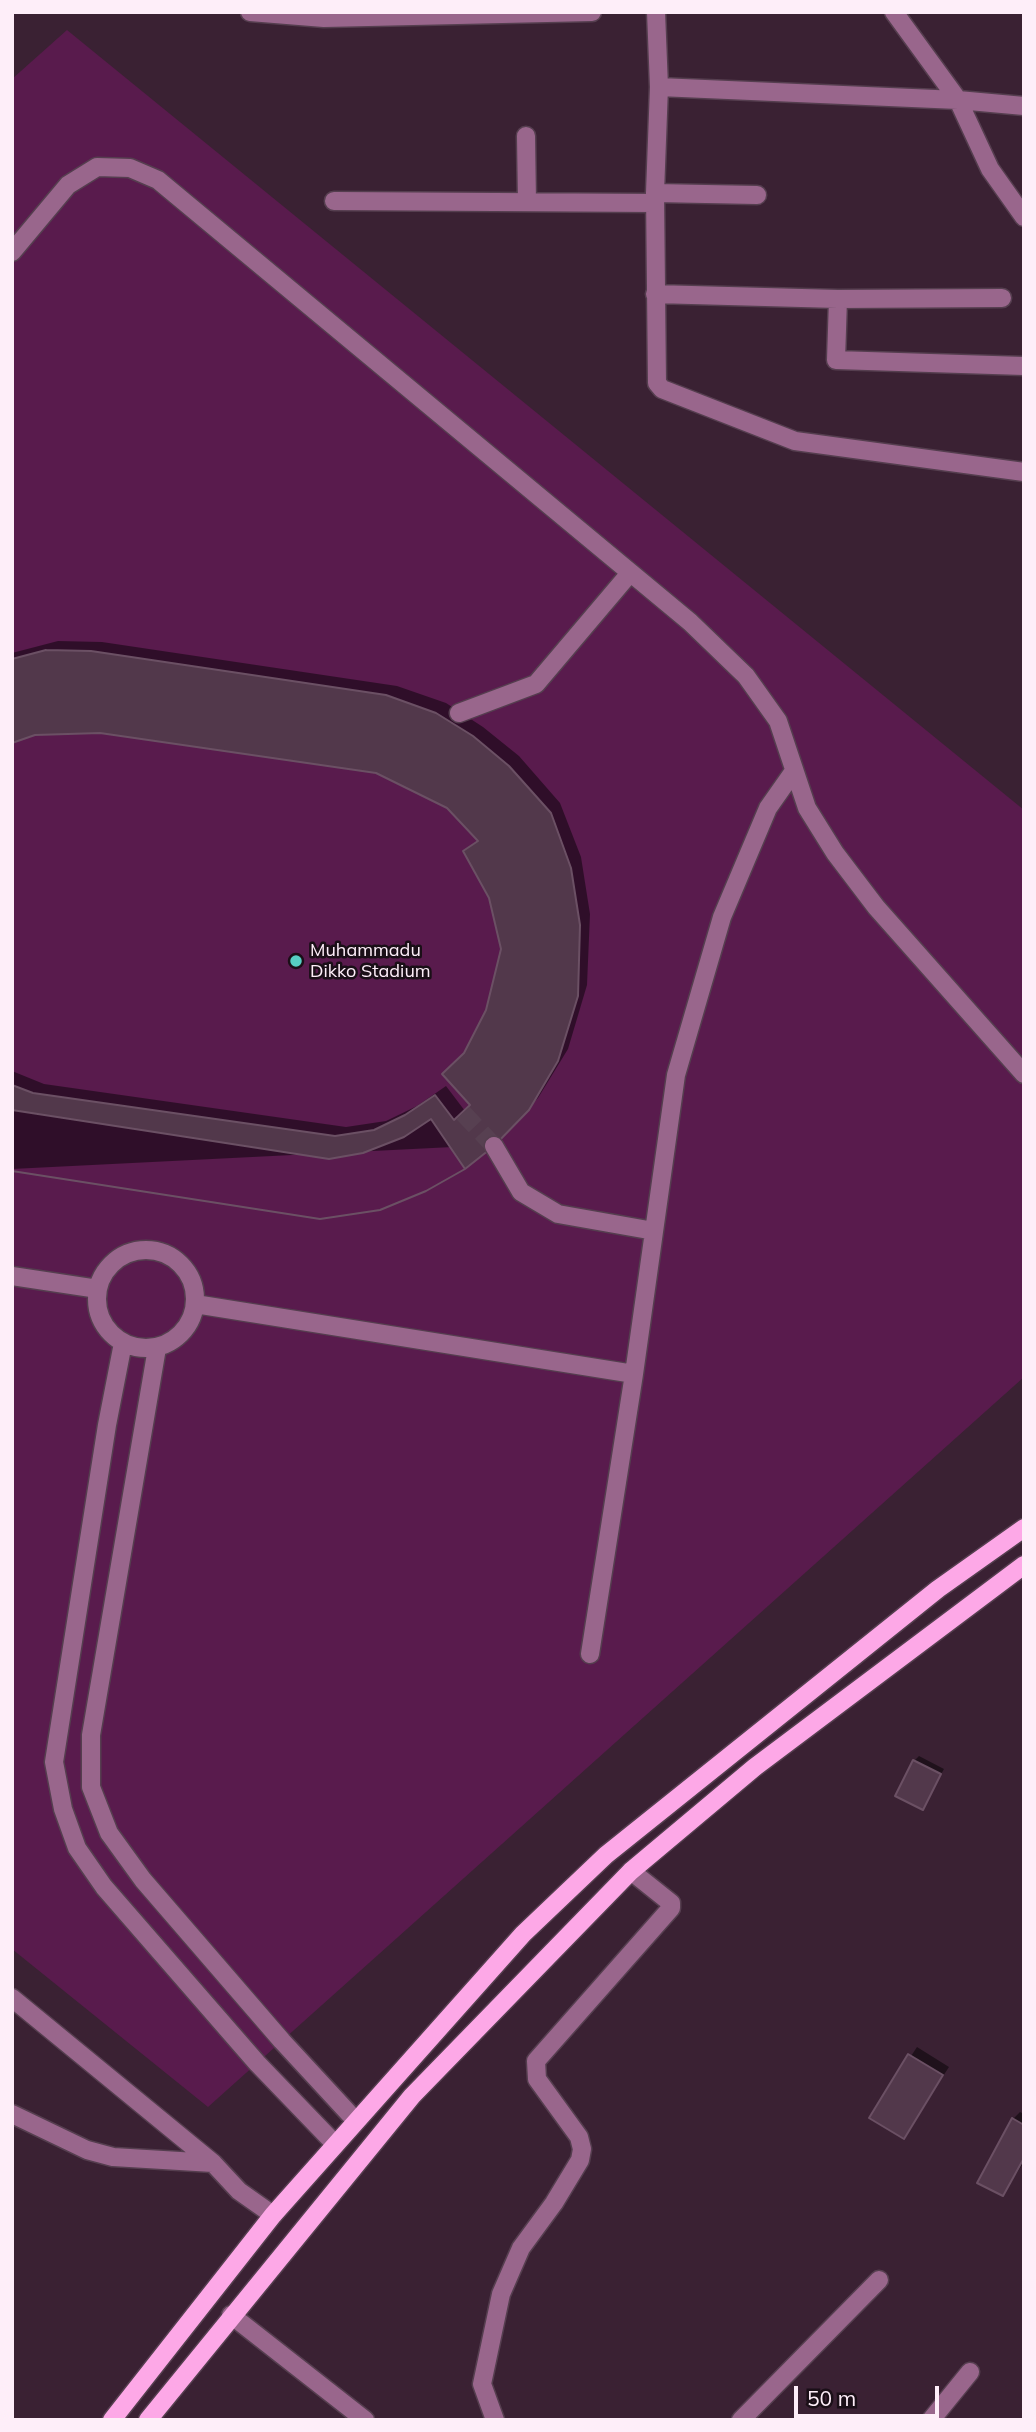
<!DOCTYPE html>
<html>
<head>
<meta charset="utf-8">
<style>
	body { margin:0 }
	#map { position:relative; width:1036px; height:2432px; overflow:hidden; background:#3a2133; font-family:Mulish,sans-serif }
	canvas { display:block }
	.frame { position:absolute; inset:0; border:14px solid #feeef9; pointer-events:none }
	.scale { position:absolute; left:794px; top:2386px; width:145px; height:32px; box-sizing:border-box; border:4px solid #feeef9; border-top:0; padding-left:9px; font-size:21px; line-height:24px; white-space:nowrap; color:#feeef9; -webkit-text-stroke:5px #1a0f17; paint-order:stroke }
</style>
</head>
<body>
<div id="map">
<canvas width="1036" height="2432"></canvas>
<div class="frame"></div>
<div class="scale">50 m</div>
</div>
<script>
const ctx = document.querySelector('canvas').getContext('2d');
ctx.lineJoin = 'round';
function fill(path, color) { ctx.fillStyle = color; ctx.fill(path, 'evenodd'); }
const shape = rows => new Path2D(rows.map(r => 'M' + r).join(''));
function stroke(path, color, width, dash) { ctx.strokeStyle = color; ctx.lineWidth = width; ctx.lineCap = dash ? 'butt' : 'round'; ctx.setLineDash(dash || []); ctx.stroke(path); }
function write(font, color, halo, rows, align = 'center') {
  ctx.font = font + ' Mulish,sans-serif'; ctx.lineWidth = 5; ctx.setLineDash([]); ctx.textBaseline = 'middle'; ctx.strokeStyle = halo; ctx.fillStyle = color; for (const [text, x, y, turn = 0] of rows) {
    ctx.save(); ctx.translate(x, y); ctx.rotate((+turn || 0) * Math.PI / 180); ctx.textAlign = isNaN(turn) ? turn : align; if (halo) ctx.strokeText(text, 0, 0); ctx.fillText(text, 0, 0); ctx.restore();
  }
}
const green = shape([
	[67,30,1024,810,1024,1377,208,2107,12,1949,12,79]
]);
const shadow = shape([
	[58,641,102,642,397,686,446,703,483,727,519,756,560,803,581,857,590,914,587,985,568,1049,538,1098,493,1145,12,1169,12,1071,44,1084,346,1127,386,1121,417,1106,446,1086,465,1111,472,1105,466,1054,487,1011,503,949,491,897,465,852,479,839,448,806,376,772,101,732,35,733,12,741,12,653],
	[919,1756,944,1769,922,1808,914,1761],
	[917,2047,949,2067,903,2137,871,2117],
	[1020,2112,1024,2114,1024,2162,1003,2194,1013,2119]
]);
const building = shape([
	[46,650,91,651,386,695,436,713,473,736,509,766,551,813,571,868,580,925,578,996,558,1061,529,1110,494,1146,465,1169,426,1191,380,1210,320,1219,12,1171,12,1085,33,1093,335,1136,374,1130,405,1115,435,1095,454,1120,470,1105,442,1074,464,1053,486,1010,501,949,489,898,463,851,478,841,447,808,376,773,100,733,35,735,12,743,12,659,46,650],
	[12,1110,329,1159,363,1153,404,1137,431,1119,465,1169,426,1191,380,1210,320,1219,12,1171,12,1110],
	[913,1760,941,1774,923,1810,895,1796,913,1760],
	[908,2054,943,2075,904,2139,869,2118,908,2054],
	[1012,2118,1024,2125,1024,2158,1003,2196,977,2183,1012,2118]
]);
const minorTunnel = shape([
	[463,1113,494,1146]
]);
const minor = shape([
	[250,12,324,18,592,12],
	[656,12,659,87,655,193,657,383,662,389,795,441,1024,472],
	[894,12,958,100,990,169,1024,217],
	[659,87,958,100,1024,106],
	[526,136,527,202],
	[655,193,757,195],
	[334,201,655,203],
	[12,252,68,185,97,167,130,168,158,180,690,622,746,676,778,721,807,808,835,853,876,907,1024,1074],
	[655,294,838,299,1002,298],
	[838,299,836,360,1024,366],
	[459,713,536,684,630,573],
	[494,1146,521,1192,558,1214,654,1231],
	'97 1299a49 49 0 1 1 98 0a49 49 0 1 1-98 0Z',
	[12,1276,98,1289],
	[195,1304,634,1374],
	[123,1343,107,1425,54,1762,63,1809,77,1848,104,1887,257,2063,335,2144],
	[157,1348,91,1735,91,1787,109,1833,143,1880,282,2041,355,2120],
	[590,1654,634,1374,676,1075,722,917,768,808,794,771],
	[12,1998,213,2163,239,2191,273,2215],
	[12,2114,87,2150,113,2157,213,2163],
	[231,2315,365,2420],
	[495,2420,482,2384,501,2294,521,2248,554,2203,580,2160,582,2149,579,2137,537,2079,536,2061,671,1908,671,1903,631,1871],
	[741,2420,879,2280],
	[931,2420,970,2372]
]);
const major = shape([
	[112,2420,273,2215,523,1934,606,1855,938,1589,1024,1528],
	[148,2420,412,2096,631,1871,755,1767,1024,1565]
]);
const markers = [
	[296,961,7,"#56cec3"]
];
const poiNames = [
	["Muhammadu",310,951],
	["Dikko Stadium",310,972]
];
fill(green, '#591b4d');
fill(shadow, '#0007');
fill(building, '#52384b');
stroke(building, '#6b5064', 2);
stroke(minorTunnel, '#574051', 18, [18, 9]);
stroke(minor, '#553e4f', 21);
stroke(major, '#553e4f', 21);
stroke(minor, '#99668c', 18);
stroke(major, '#fda8e7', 18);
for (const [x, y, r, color] of markers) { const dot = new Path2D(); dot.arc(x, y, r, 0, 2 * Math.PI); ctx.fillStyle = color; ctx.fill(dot); stroke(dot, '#1a0f17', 2.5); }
write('18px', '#feeef9', '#1a0f17', poiNames, 'left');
</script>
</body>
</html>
